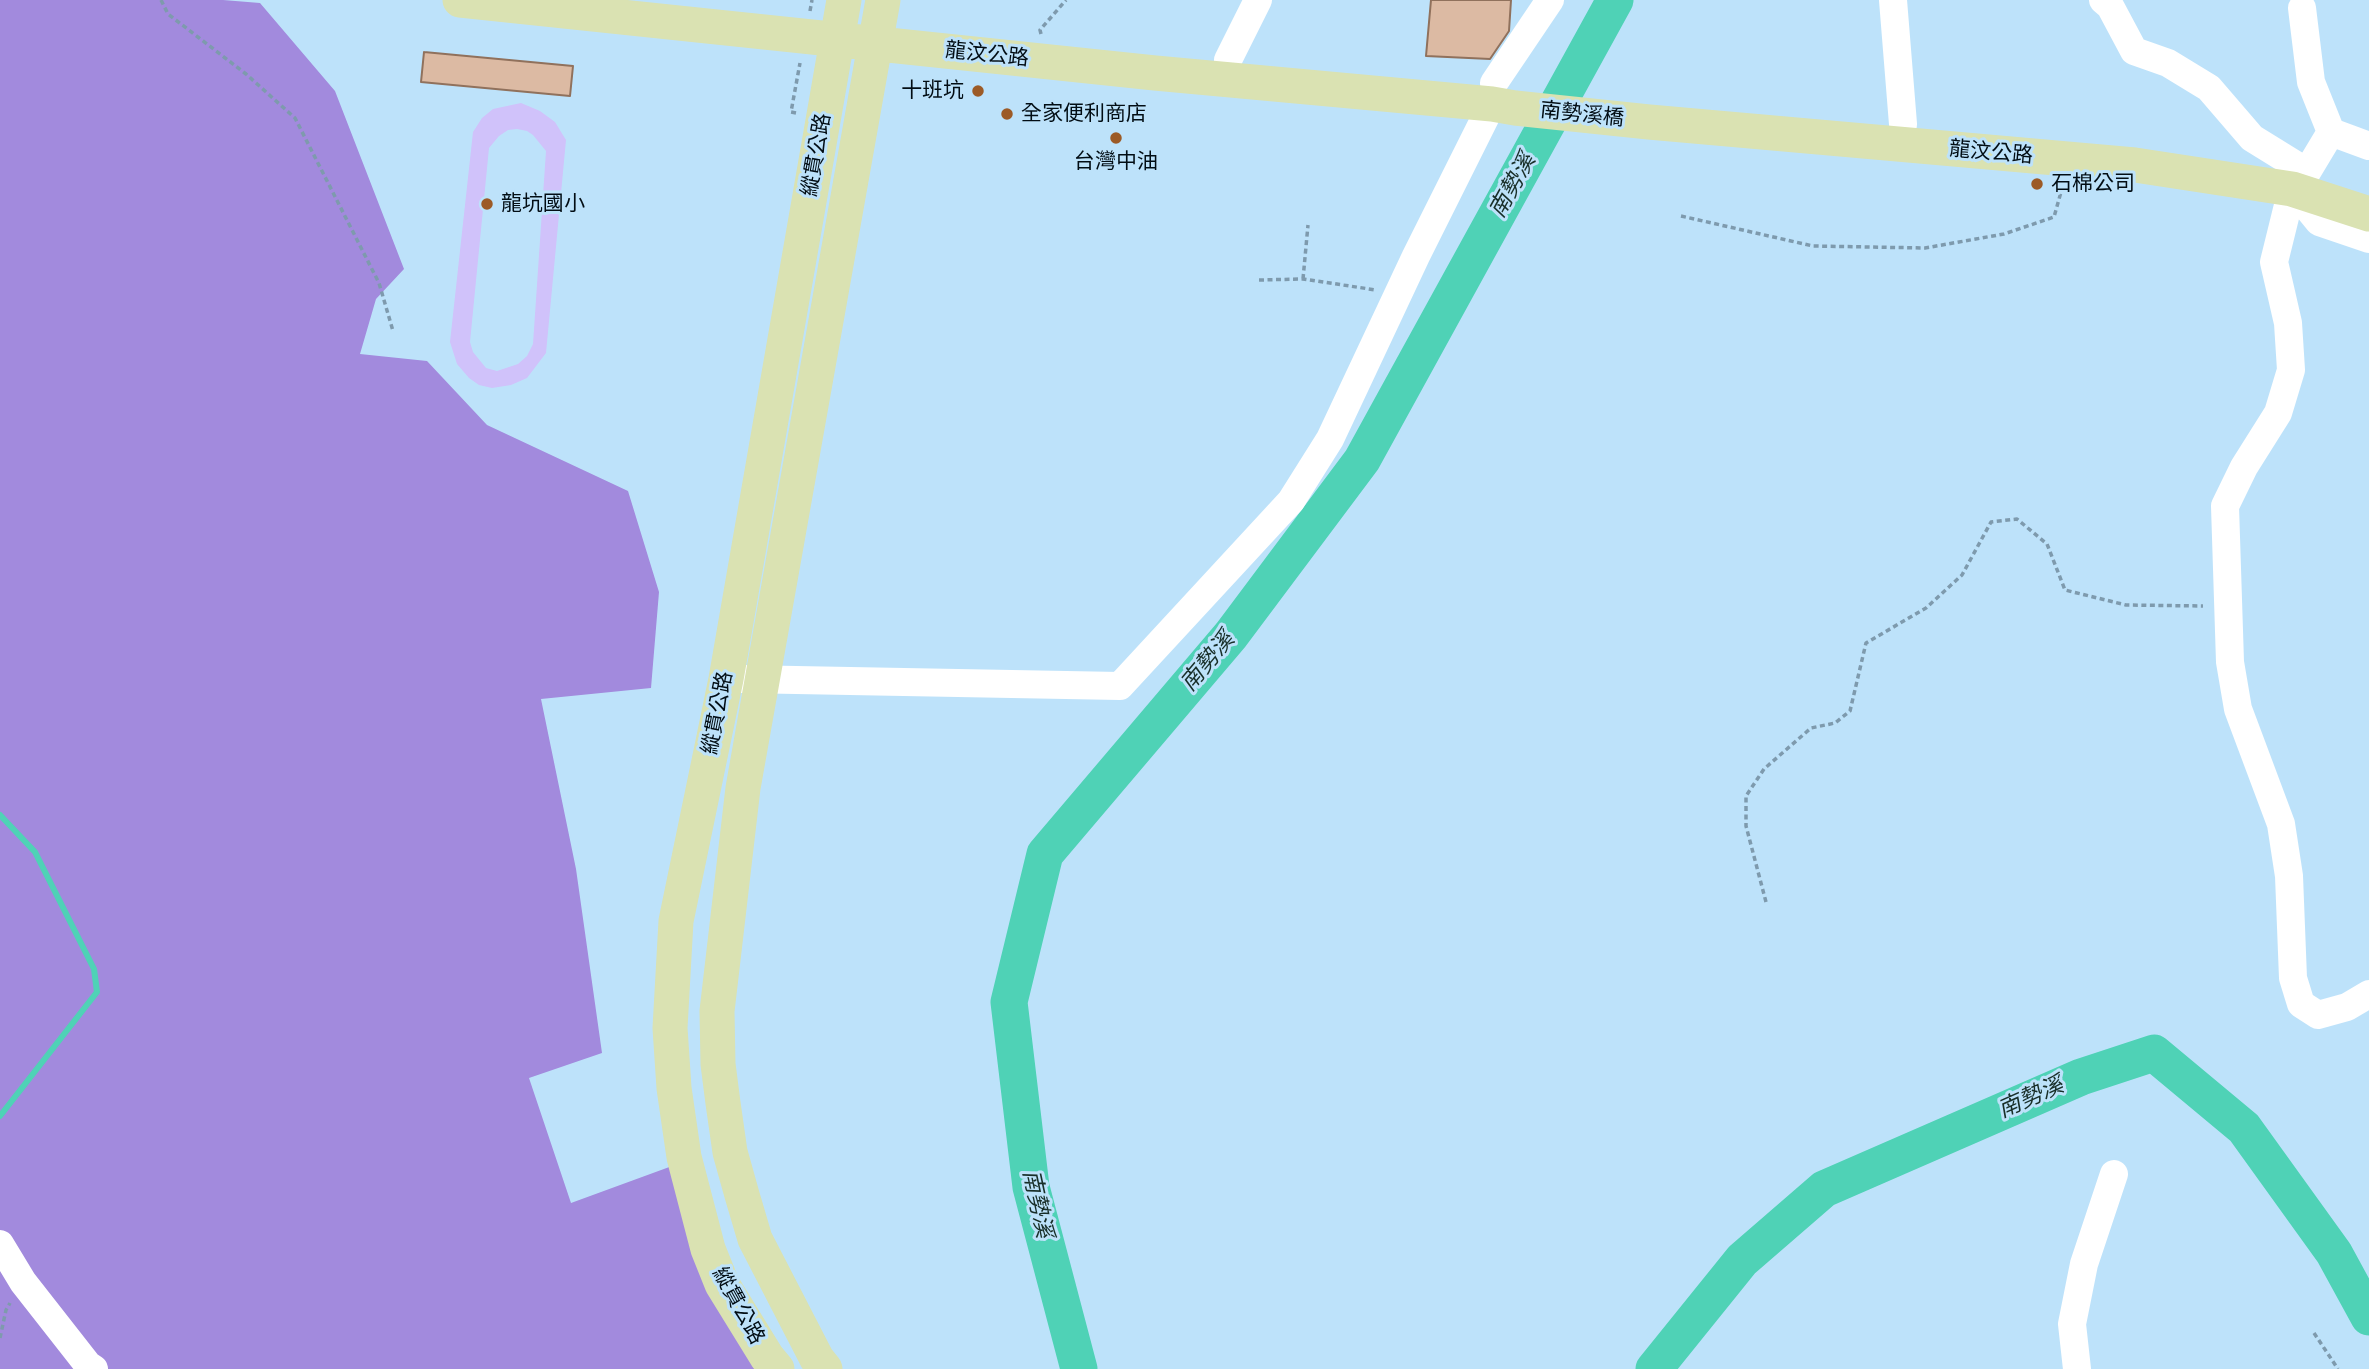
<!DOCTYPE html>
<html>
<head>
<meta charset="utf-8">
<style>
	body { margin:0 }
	canvas { display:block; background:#bde2fa }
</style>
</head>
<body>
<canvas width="2369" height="1369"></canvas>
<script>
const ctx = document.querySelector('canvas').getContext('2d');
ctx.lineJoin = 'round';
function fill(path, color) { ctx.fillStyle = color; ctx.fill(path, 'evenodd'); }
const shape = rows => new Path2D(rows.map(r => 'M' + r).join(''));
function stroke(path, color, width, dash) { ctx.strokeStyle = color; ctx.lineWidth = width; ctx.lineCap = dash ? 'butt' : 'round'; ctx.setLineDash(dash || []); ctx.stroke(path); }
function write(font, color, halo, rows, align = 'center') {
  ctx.font = font + ' Arial,"Noto Sans TC",sans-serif'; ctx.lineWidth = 6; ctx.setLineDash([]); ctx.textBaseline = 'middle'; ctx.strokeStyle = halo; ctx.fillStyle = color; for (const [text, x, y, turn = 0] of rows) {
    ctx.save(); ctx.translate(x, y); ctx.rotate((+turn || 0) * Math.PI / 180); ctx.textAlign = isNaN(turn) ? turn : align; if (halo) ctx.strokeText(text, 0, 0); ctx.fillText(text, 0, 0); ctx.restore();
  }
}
const green = shape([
	[521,103,540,111,555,122,566,140,546,353,527,378,511,385,492,388,479,385,469,378,457,364,450,342,473,132,482,118,493,109],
	[517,129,527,131,533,135,546,151,533,344,527,356,518,364,497,371,486,368,473,352,470,342,489,148,499,136,508,130]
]);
const forest = shape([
	[0,0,223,0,260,3,335,91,404,269,376,299,360,354,427,361,487,425,628,491,659,592,651,688,541,699,576,869,602,1053,529,1078,571,1203,683,1162,747,1317,785,1369,0,1369]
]);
const stream = shape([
	[0,815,35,852,94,969,97,992,0,1116]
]);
const river = shape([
	[1079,1369,1031,1187,1009,1002,1045,854,1231,635,1362,460,1615,0],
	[1654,1369,1742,1260,1824,1189,2081,1077,2154,1053,2244,1128,2334,1253,2369,1317]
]);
const building = shape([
	[1431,0,1511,0,1509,31,1490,59,1426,56,1431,0],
	[424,52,573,66,570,96,421,82,424,52]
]);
const path = shape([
	[161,0,168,14,246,74,295,118,379,283,393,331],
	[810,11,812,0],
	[1041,34,1040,30,1066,0],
	[796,113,791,112,800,63],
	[1681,216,1813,246,1925,248,2004,234,2054,217,2063,185],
	[1303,279,1308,225],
	[1259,280,1303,279,1376,290],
	[1766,902,1746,826,1746,796,1764,769,1811,728,1835,723,1850,711,1866,643,1926,608,1962,575,1991,522,2017,519,2047,544,2065,590,2126,605,2203,606],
	[2314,1333,2338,1369],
	[0,1338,6,1310,10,1303]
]);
const minor = shape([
	[1893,0,1903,124],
	[2103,0,2110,6,2134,51,2168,63,2209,88,2252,138,2307,172,2331,132,2369,146],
	[2302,8,2311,82,2331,132],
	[1228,60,1258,0],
	[1494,83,1550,0],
	[2292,189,2274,262,2288,323,2291,370,2278,413,2244,467,2225,506,2230,662,2238,709,2281,824,2289,876,2293,978,2301,1004,2318,1015,2347,1007,2369,994],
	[2292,189,2319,222,2369,239],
	[742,679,1120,686,1291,501,1330,439,1416,256,1492,104],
	[0,1244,23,1282,88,1365,94,1369],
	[2077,1369,2072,1324,2084,1264,2114,1174]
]);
const major = shape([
	[460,0,1155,73,1492,104,1515,108,1649,122,2135,165,2292,189,2369,214],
	[777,1369,767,1357,722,1284,708,1249,684,1157,674,1088,670,1028,676,921,726,679,844,0],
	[825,1369,817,1359,755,1239,742,1195,730,1152,723,1103,718,1064,717,1011,743,788,883,0]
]);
const markers = [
	[978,91,7,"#9c5a26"],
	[1007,114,7,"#9c5a26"],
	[1116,138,7,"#9c5a26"],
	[2037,184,7,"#9c5a26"],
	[487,204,7,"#9c5a26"]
];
const streetNames = [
	["龍汶公路",987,55,6],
	["南勢溪橋",1582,115,6],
	["龍汶公路",1991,153,5],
	["縱貫公路",817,155,-80],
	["縱貫公路",718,713,-79],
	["縱貫公路",738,1306,61]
];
const poiNames = [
	["十班坑",964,91,"right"],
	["全家便利商店",1021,114],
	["台灣中油",1116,162,"center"],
	["石棉公司",2051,184],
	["龍坑國小",501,204]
];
const waterNames = [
	["南勢溪",1513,186,-61],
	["南勢溪",1208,662,-50],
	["南勢溪",2031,1098,-24],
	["南勢溪",1037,1204,78]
];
fill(green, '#d0c2fa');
fill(forest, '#a28add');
stroke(stream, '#4fd2b6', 6);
stroke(river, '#4fd2b6', 37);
fill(building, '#dcbaa3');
stroke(building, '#90715c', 2);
stroke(path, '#7e9aad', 3.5, [5, 3.5]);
stroke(minor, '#fff', 28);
stroke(major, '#dae2b2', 35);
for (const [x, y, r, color] of markers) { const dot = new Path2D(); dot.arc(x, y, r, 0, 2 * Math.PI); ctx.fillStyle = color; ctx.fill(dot); stroke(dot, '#bde2fa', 2.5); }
write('21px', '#020d14', '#bde2fa', streetNames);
write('21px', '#020d14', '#bde2fa', poiNames, 'left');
write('italic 23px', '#182e28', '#bde2fa', waterNames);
</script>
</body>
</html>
